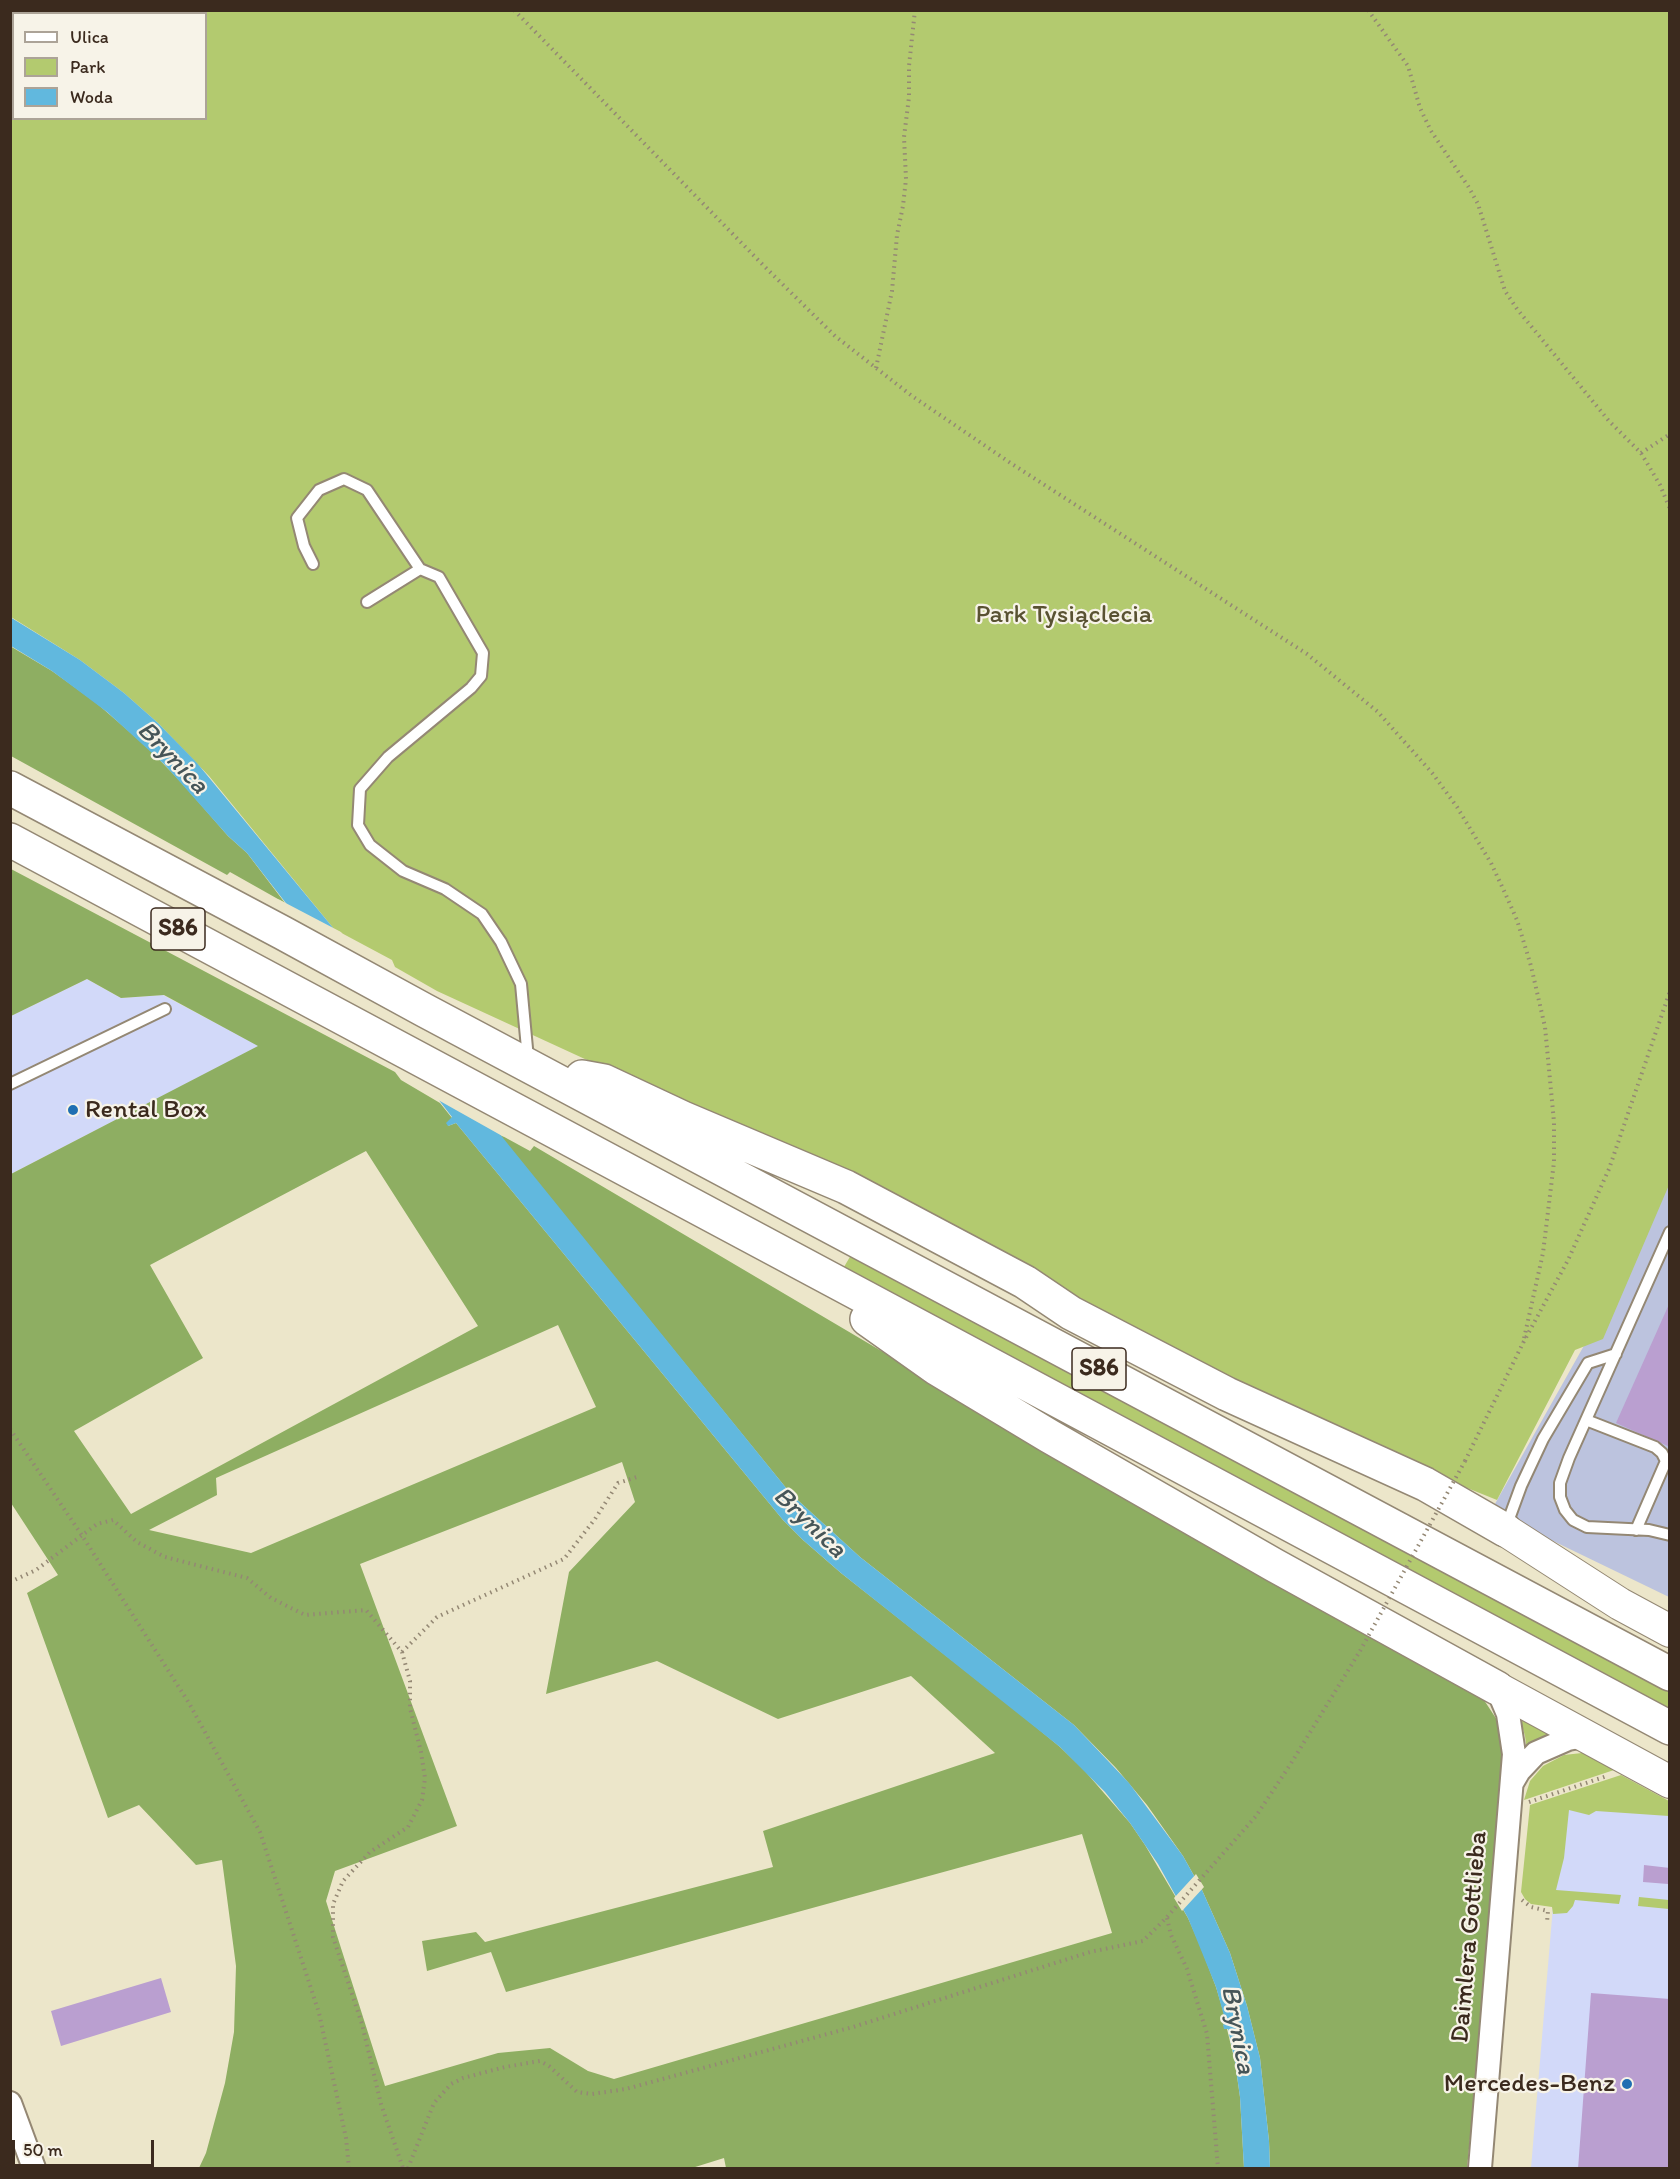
<!DOCTYPE html>
<html>
<head>
<meta charset="utf-8">
<style>
	body { margin:0 }
	#map { position:relative; width:1680px; height:2179px; overflow:hidden; background:#ece6ca; font-family:Itim,sans-serif }
	canvas { display:block }
	.frame { position:absolute; inset:0; border:12px solid #3b2a1e; pointer-events:none }
	.legend { position:absolute; left:12px; top:12px; width:195px; height:108px; box-sizing:border-box; background:#f7f3e8; border:2px solid #aca397; margin:0; padding:8px 10px; list-style:none; font-size:18px; color:#3b2a1e }
	.legend li { display:flex; align-items:center; gap:12px; height:30px }
	.legend b { width:30px; border:2px solid #aca397 }
	.scale { position:absolute; left:12px; top:2140px; width:142px; height:27px; box-sizing:border-box; border:3px solid #3b2a1e; border-top:0; padding-left:8px; font-size:18px; line-height:21px; white-space:nowrap; color:#3b2a1e; -webkit-text-stroke:4px #f7f3e8; paint-order:stroke }
</style>
</head>
<body>
<div id="map">
<canvas width="1680" height="2179"></canvas>
<div class="frame"></div>
<ul class="legend">
<li><b style="height:8px;background:#fff"></b>Ulica</li>
<li><b style="height:16px;background:#b3ca6f"></b>Park</li>
<li><b style="height:16px;background:#61b8de"></b>Woda</li>
</ul>
<div class="scale">50 m</div>
</div>
<script>
const ctx = document.querySelector('canvas').getContext('2d');
ctx.lineJoin = 'round';
function fill(path, color) { ctx.fillStyle = color; ctx.fill(path, 'evenodd'); }
const shape = rows => new Path2D(rows.map(r => 'M' + r).join(''));
function stroke(path, color, width, dash) { ctx.strokeStyle = color; ctx.lineWidth = width; ctx.lineCap = dash ? 'butt' : 'round'; ctx.setLineDash(dash || []); ctx.stroke(path); }
function write(font, color, halo, rows, align = 'center') {
  ctx.font = font + ' Itim,sans-serif'; ctx.lineWidth = 4.5; ctx.setLineDash([]); ctx.textBaseline = 'middle'; ctx.strokeStyle = halo; ctx.fillStyle = color; for (const [text, x, y, turn = 0] of rows) {
    ctx.save(); ctx.translate(x, y); ctx.rotate((+turn || 0) * Math.PI / 180); ctx.textAlign = isNaN(turn) ? turn : align; if (halo) ctx.strokeText(text, 0, 0); ctx.fillText(text, 0, 0); ctx.restore();
  }
}
const built = shape([
	[87,979,121,998,163,995,259,1046,11,1174,11,1016],
	[1562,1799,1669,1807,1669,2168,1531,2168]
]);
const industrial = shape([
	[1669,1081,1669,1597,1491,1511,1640,1246]
]);
const green = shape([
	[10,11,1669,11,1669,1185,1603,1339,1575,1350,1497,1500,1415,1467,1270,1402,724,1123,437,991,395,967,392,960,334,929,209,776,158,723,124,693,80,660,11,617],
	[14,14,206,14,206,118,14,118],
	[851,1255,1380,1535,1669,1692,1669,1709,844,1267],
	[1519,1715,1556,1733,1527,1751,1525,1736],
	[1582,1753,1593,1755,1620,1768,1524,1800,1530,1781,1543,1766,1564,1755],
	[1621,1775,1669,1801,1669,1816,1596,1811,1589,1815,1569,1810,1564,1858,1556,1890,1621,1895,1619,1904,1575,1900,1573,1906,1567,1913,1553,1914,1552,1907,1531,1904,1525,1899,1521,1892,1530,1805],
	[1639,1897,1669,1900,1669,1909,1638,1906]
]);
const forest = shape([
	[10,646,52,671,94,701,147,747,181,782,228,836,247,853,285,903,230,872,227,875,11,756],
	[11,869,395,1072,401,1080,440,1103,452,1118,448,1126,456,1123,783,1520,803,1540,841,1573,1019,1713,1060,1747,1084,1770,1130,1823,1145,1845,1188,1918,1200,1945,1216,1987,1227,2024,1223,2025,1227,2029,1235,2062,1240,2097,1244,2168,726,2168,724,2158,692,2168,199,2168,206,2153,225,2083,234,2032,236,1966,222,1860,196,1865,139,1805,108,1818,27,1593,58,1575,11,1503,11,1174,258,1046,164,995,121,998,87,979,11,1016],
	[366,1151,478,1326,131,1514,74,1431,203,1358,150,1265],
	[558,1325,596,1407,251,1553,149,1530,217,1495,216,1478],
	[622,1462,635,1502,569,1572,546,1694,657,1661,778,1719,911,1676,995,1753,763,1831,773,1867,485,1942,476,1932,422,1941,427,1971,491,1952,506,1992,1082,1834,1112,1933,614,2079,588,2071,550,2048,498,2053,385,2086,326,1901,335,1871,457,1826,360,1564],
	[497,1133,530,1151,534,1146,1161,1516,1482,1697,1499,1723,1505,1749,1478,2061,1467,2168,1270,2168,1269,2141,1260,2058,1247,2006,1230,1953,1202,1890,1183,1856,1147,1805,1116,1768,1074,1725,860,1557,791,1494]
]);
const water = shape([
	[10,617,80,660,124,693,158,723,197,763,334,929,791,1494,860,1557,1074,1725,1129,1783,1183,1856,1202,1890,1230,1953,1247,2006,1260,2058,1269,2141,1270,2168,1244,2168,1240,2097,1235,2062,1228,2029,1224,2029,1223,2025,1226,2023,1216,1987,1188,1918,1158,1864,1130,1823,1105,1792,1060,1747,841,1573,803,1540,783,1520,456,1123,448,1126,446,1123,452,1117,247,853,228,836,164,764,107,712,52,671,11,646]
]);
const pier = shape([
	[278,899,341,932,504,1137,431,1096],
	[1196,1874,1204,1887,1182,1911,1174,1898]
]);
const building = shape([
	[1670,1302,1670,1447,1616,1423],
	[1644,1865,1670,1868,1668,1884,1643,1882],
	[161,1978,171,2012,61,2046,51,2011],
	[1591,1993,1670,1999,1670,2169,1578,2169]
]);
const path = shape([
	[514,10,765,267,835,336,912,396,1012,464,1307,654,1378,712,1433,774,1457,807,1491,863,1505,893,1517,920,1531,966,1545,1027,1554,1122,1554,1162,1543,1253,1523,1343],
	[1368,10,1408,66,1420,108,1431,131,1468,186,1478,204,1505,291,1517,309,1609,421,1641,453,1660,485,1670,509],
	[876,368,892,291,897,235,903,206,906,179,904,137,909,97,909,66,915,10],
	[1641,453,1670,434],
	[10,1429,81,1534,189,1703,260,1832,319,2013,346,2138,349,2168],
	[1465,1461,1523,1343,1568,1260,1609,1169,1670,991],
	[10,1582,36,1570,97,1524,113,1520,137,1542,165,1557,247,1578,271,1598,305,1615,366,1610,402,1652,410,1681,410,1708,421,1752,425,1778,422,1800,408,1827,370,1852,343,1881,333,1904,333,1937,362,2024,381,2104,403,2168],
	[402,1652,437,1617,564,1559,595,1519,618,1483,637,1477],
	[1529,1802,1607,1776],
	[1522,1900,1531,1907,1548,1911,1547,1922],
	[1167,1918,1171,1935,1187,1969,1207,2034,1218,2168],
	[408,2168,434,2103,451,2084,463,2078,505,2067,540,2061,549,2066,577,2092,592,2094,626,2089,853,2027,1090,1952,1143,1941,1167,1917,1256,1816,1290,1765,1360,1651]
]);
const lane = shape([
	[313,564,304,546,297,518,319,490,344,479,367,490,420,569,439,577,483,653,481,676,471,688,388,757,360,789,358,825,370,845,403,871,445,889,482,914,501,942,521,984,528,1059],
	[367,602,420,569],
	[10,1084,165,1009],
	[1670,1232,1569,1458,1560,1483,1560,1497,1565,1510,1573,1520,1587,1527,1649,1530,1670,1535],
	[1586,1420,1655,1447,1662,1453,1666,1461,1636,1530],
	[1506,1527,1521,1486,1543,1439,1588,1363,1616,1354]
]);
const street = shape([
	[1512,1783,1519,1771,1536,1753,1568,1739,1584,1736],
	[10,2103,34,2168],
	[1480,2168,1514,1754,1508,1714,1497,1688]
]);
const secondary = shape([
	[1505,1530,1620,1604,1670,1631],
	[1497,1688,1670,1782]
]);
const highway = shape([
	[10,788,283,933,424,1010,1670,1674],
	[10,840,1670,1728],
	[582,1077,604,1081,683,1118,846,1187,1025,1282,1071,1313,1227,1394,1425,1484,1505,1530],
	[867,1319,936,1368,1049,1436,1274,1565,1497,1688]
]);
const pathBridge = shape([
	[1360,1651,1465,1461]
]);
const markers = [
	[73,1110,6,"#1f6fb2"],
	[1627,2084,6,"#1f6fb2"]
];
const shields = [
	[178,929,54],
	[1099,1369,54]
];
const shieldNames = [
	["S86",178,929],
	["S86",1099,1369]
];
const parkNames = [
	["Park Tysiąclecia",1064,615]
];
const poiNames = [
	["Rental Box",85,1110],
	["Mercedes-Benz",1615,2084,"right"]
];
const streetNames = [
	["Daimlera Gottlieba",1470,1937,-85]
];
const waterNames = [
	["Brynica",172,758,46],
	["Brynica",809,1523,44],
	["Brynica",1237,2030,79]
];
fill(built, '#d2d9f9');
fill(industrial, '#bcc3de');
fill(green, '#b3ca6f');
fill(forest, '#8eae62');
fill(water, '#61b8de');
fill(pier, '#ece6ca');
fill(building, '#ba9fd0');
stroke(lane, '#948874', 14);
stroke(street, '#948874', 26);
stroke(secondary, '#948874', 34);
stroke(highway, '#948874', 36);
stroke(path, '#948874', 4, [1.5, 4.5]);
stroke(lane, '#fff', 10);
stroke(street, '#fff', 22);
stroke(secondary, '#fff', 32);
stroke(highway, '#fff', 33);
stroke(pathBridge, '#948874', 4, [1.5, 4.5]);
for (const [x, y, r, color] of markers) { const dot = new Path2D(); dot.arc(x, y, r, 0, 2 * Math.PI); ctx.fillStyle = color; ctx.fill(dot); stroke(dot, '#f7f3e8', 2); }
for (const [x, y, w] of shields) { const box = new Path2D(); box.roundRect(x - w / 2, y - 21, w, 42, 4.5); ctx.fillStyle = '#f7f3e8'; ctx.fill(box); stroke(box, '#3b2a1e', 1.5); }
write('bold 24px', '#3b2a1e', null, shieldNames);
write('26px', '#595232', '#f7f3e8', parkNames);
write('26px', '#3b2a1e', '#f7f3e8', poiNames, 'left');
write('26px', '#3b2a1e', '#f7f3e8', streetNames);
write('italic 27px', '#465558', '#f7f3e8', waterNames);
</script>
</body>
</html>
